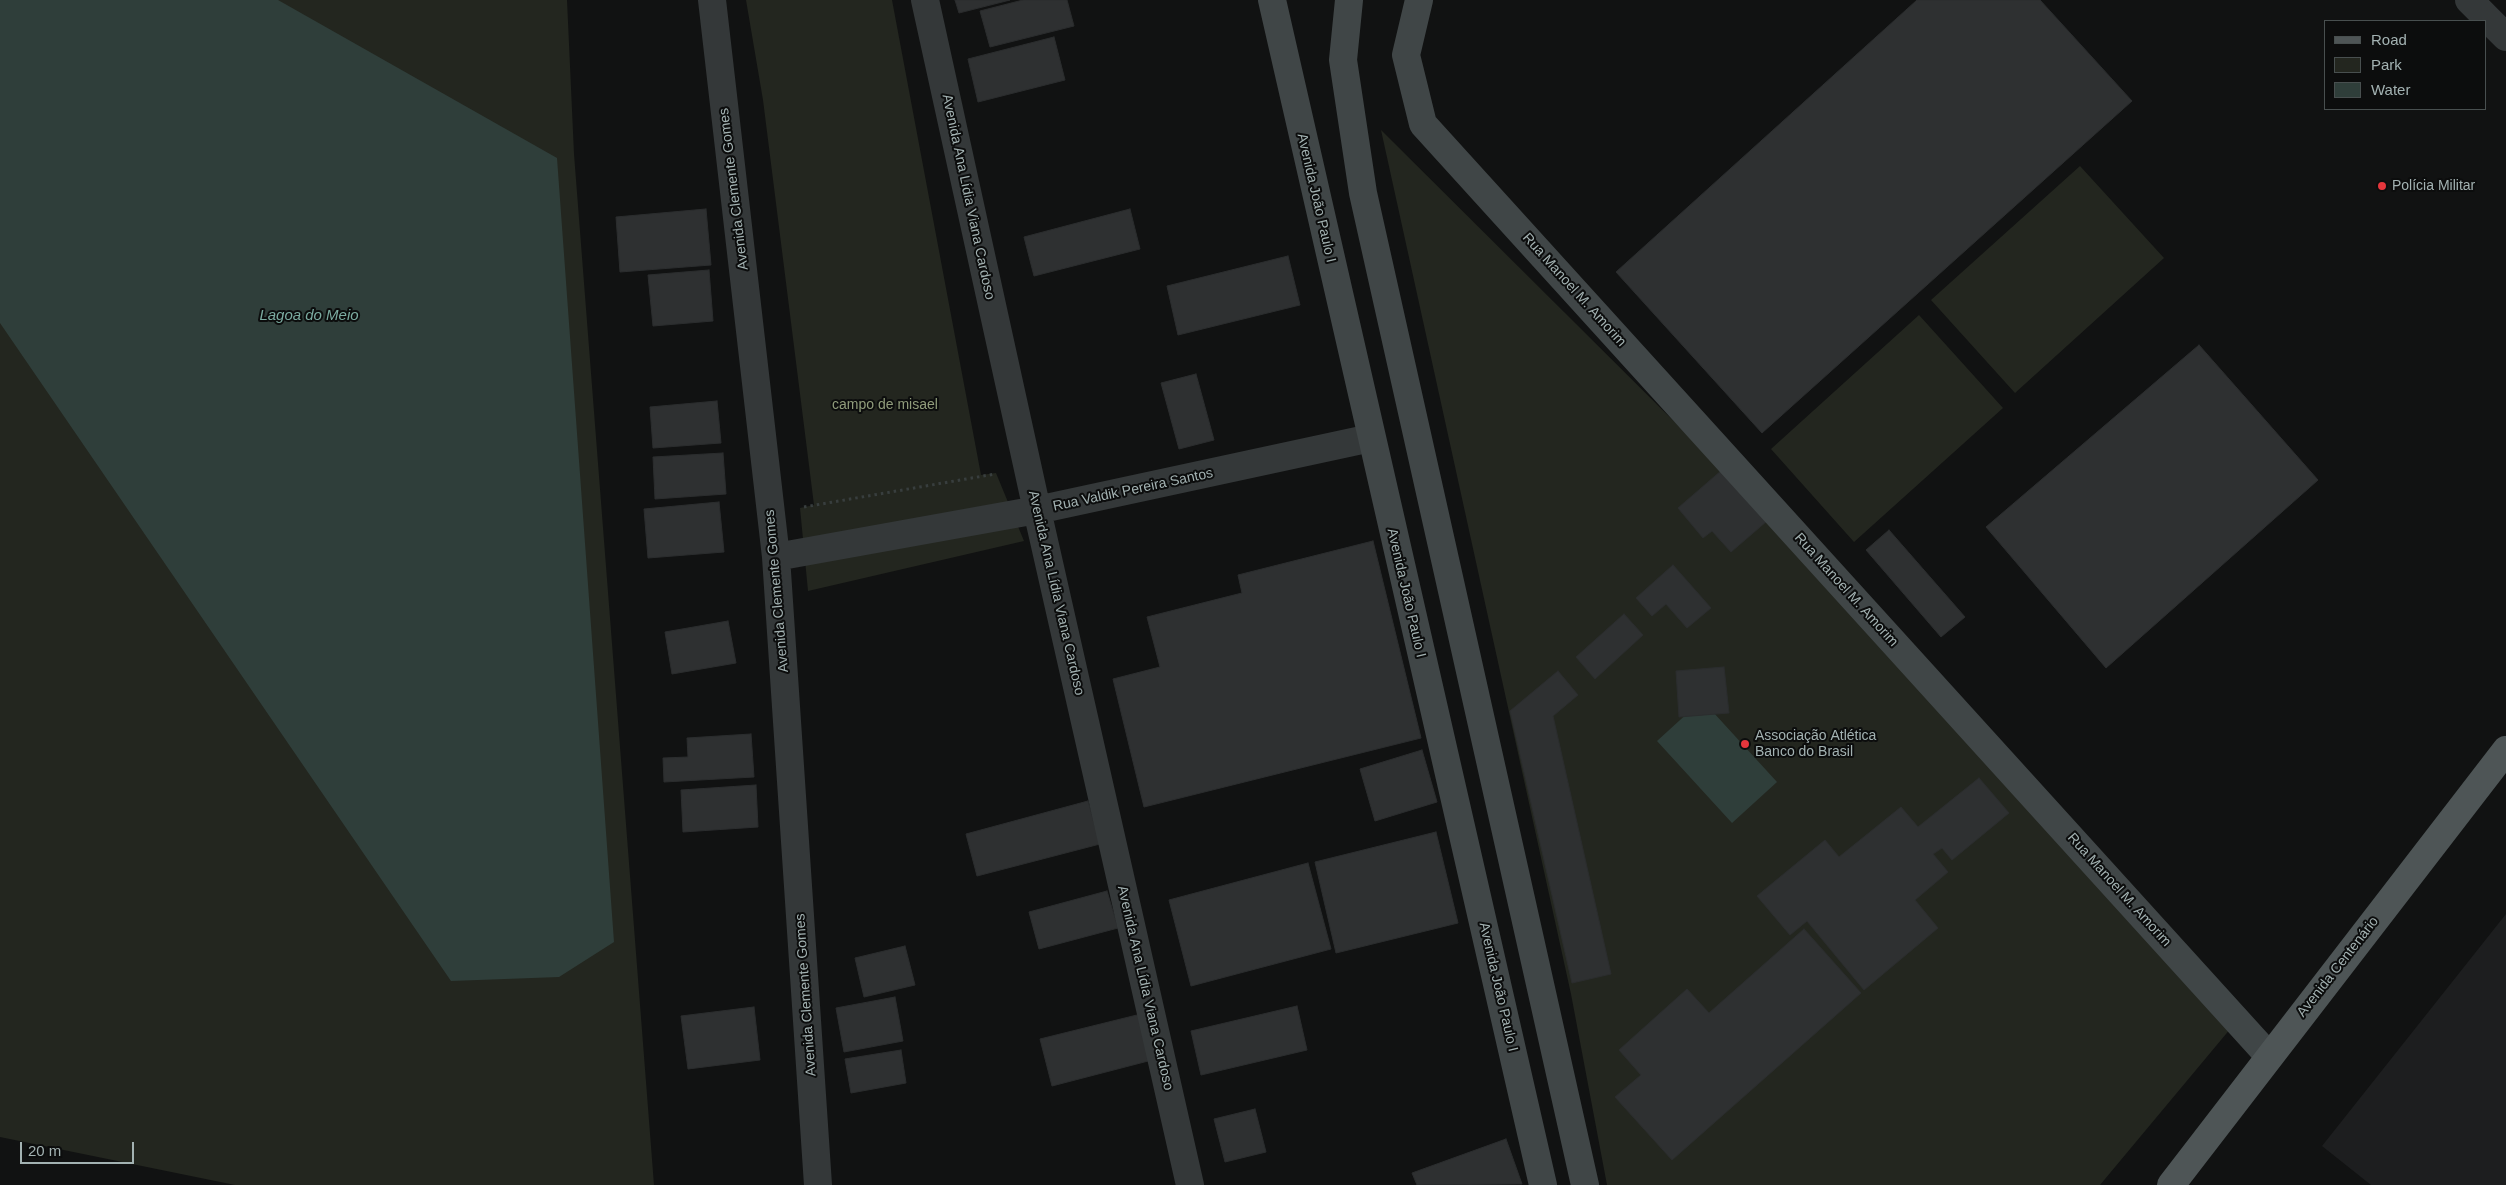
<!DOCTYPE html>
<html>
<head>
<meta charset="utf-8">
<style>
	body { margin:0 }
	#map { position:relative; width:2506px; height:1185px; overflow:hidden; background:#111212; font-family:Arial,sans-serif }
	canvas { display:block }
	.legend { position:absolute; left:2324px; top:20px; width:162px; height:90px; box-sizing:border-box; background:#0c0d0d; border:1px solid #484f4f; margin:0; padding:6px 9px; list-style:none; font-size:15px; color:#a3b2b2 }
	.legend li { display:flex; align-items:center; gap:10px; height:25px }
	.legend b { width:25px; border:1px solid #484f4f }
	.scale { position:absolute; left:20px; top:1142px; width:114px; height:22px; box-sizing:border-box; border:2px solid #a3b2b2; border-top:0; padding-left:6px; font-size:15px; line-height:18px; white-space:nowrap; color:#a3b2b2; -webkit-text-stroke:4px #0c0d0d; paint-order:stroke }
</style>
</head>
<body>
<div id="map">
<canvas width="2506" height="1185"></canvas>
<ul class="legend">
<li><b style="height:6px;background:#4e5556"></b>Road</li>
<li><b style="height:14px;background:#23261f"></b>Park</li>
<li><b style="height:14px;background:#2f3e3a"></b>Water</li>
</ul>
<div class="scale">20 m</div>
</div>
<script>
const ctx = document.querySelector('canvas').getContext('2d');
ctx.lineJoin = 'round';
function fill(path, color) { ctx.fillStyle = color; ctx.fill(path, 'evenodd'); }
const shape = rows => new Path2D(rows.map(r => 'M' + r).join(''));
function stroke(path, color, width, dash) { ctx.strokeStyle = color; ctx.lineWidth = width; ctx.lineCap = dash ? 'butt' : 'round'; ctx.setLineDash(dash || []); ctx.stroke(path); }
function write(font, color, halo, rows, align = 'center') {
  ctx.font = font + ' Arial,sans-serif'; ctx.lineWidth = 4; ctx.setLineDash([]); ctx.textBaseline = 'middle'; ctx.strokeStyle = halo; ctx.fillStyle = color; for (const [text, x, y, turn = 0] of rows) {
    ctx.save(); ctx.translate(x, y); ctx.rotate((+turn || 0) * Math.PI / 180); ctx.textAlign = isNaN(turn) ? turn : align; if (halo) ctx.strokeText(text, 0, 0); ctx.fillText(text, 0, 0); ctx.restore();
  }
}
const built = shape([
	[2506,914,2506,1185,2371,1185,2322,1146]
]);
const green = shape([
	[0,0,567,0,574,154,654,1185,235,1185,0,1137],
	[746,0,892,0,981,475,996,473,1024,541,808,591,800,508,814,505,763,100],
	[1381,130,1748,495,2231,1028,2100,1185,1607,1185,1571,994],
	[2080,166,2164,258,2015,393,1931,300],
	[1919,315,2003,408,1854,542,1771,449]
]);
const water = shape([
	[0,0,278,0,557,158,614,942,559,977,451,981,0,323],
	[1702,700,1777,782,1732,823,1657,741]
]);
const building = shape([
	[955,0,1010,0,959,13,955,0],
	[1023,0,1067,0,1074,26,990,47,980,11,1023,0],
	[1917,0,2040,0,2132,101,1762,433,1616,272,1917,0],
	[1054,37,1065,80,978,102,968,59,1054,37],
	[706,209,711,265,620,272,616,217,706,209],
	[1130,209,1140,249,1034,276,1024,237,1130,209],
	[1288,256,1300,305,1178,335,1167,286,1288,256],
	[709,270,713,321,653,326,648,275,709,270],
	[2199,345,2318,480,2106,668,1986,527,2199,345],
	[1196,374,1214,440,1179,449,1161,383,1196,374],
	[717,401,721,443,653,448,650,407,717,401],
	[723,453,726,494,655,499,653,457,723,453],
	[1722,470,1767,521,1731,552,1712,531,1703,538,1678,508,1722,470],
	[719,502,724,552,648,558,644,509,719,502],
	[1889,530,1965,617,1941,637,1866,550,1889,530],
	[1373,541,1421,738,1144,807,1113,679,1160,667,1147,617,1242,593,1238,575,1373,541],
	[1673,565,1711,608,1687,628,1666,604,1652,616,1636,598,1673,565],
	[1624,614,1643,635,1595,679,1576,657,1624,614],
	[728,621,736,663,672,674,665,632,728,621],
	[1724,667,1729,713,1679,717,1676,671,1724,667],
	[1558,671,1578,695,1553,716,1611,974,1572,983,1510,711,1558,671],
	[751,734,754,777,664,782,663,758,688,757,687,738,751,734],
	[1422,750,1437,802,1375,821,1360,769,1422,750],
	[1979,778,2009,813,1952,860,1942,848,1933,854,1948,872,1915,900,1938,928,1864,990,1807,921,1790,935,1757,896,1825,840,1839,857,1901,807,1918,827,1979,778],
	[756,785,758,827,683,832,681,790,756,785],
	[1088,801,1100,844,977,876,966,834,1088,801],
	[1436,832,1458,923,1336,953,1315,862,1436,832],
	[1308,863,1331,949,1191,986,1169,900,1308,863],
	[1107,891,1118,928,1039,949,1029,912,1107,891],
	[1804,929,1861,993,1672,1160,1615,1097,1641,1075,1619,1050,1687,989,1709,1013,1804,929],
	[905,946,915,985,864,997,855,958,905,946],
	[895,997,903,1041,844,1052,836,1008,895,997],
	[1297,1006,1307,1050,1201,1075,1191,1031,1297,1006],
	[754,1007,760,1060,688,1069,681,1016,754,1007],
	[1141,1014,1152,1060,1052,1086,1040,1039,1141,1014],
	[901,1050,906,1083,851,1093,845,1059,901,1050],
	[1255,1109,1266,1152,1225,1162,1214,1119,1255,1109],
	[1506,1139,1522,1184,1417,1185,1412,1173,1506,1139]
]);
const path = shape([
	[804,507,995,474]
]);
const street = shape([
	[712,0,776,557,818,1185],
	[925,0,1037,510,1190,1185],
	[2469,0,2506,37],
	[776,557,1037,510,1371,438]
]);
const secondary = shape([
	[1272,0,1543,1185],
	[1349,0,1343,60,1363,193,1585,1185],
	[1419,0,1406,55,1423,124,2269,1056]
]);
const primary = shape([
	[2171,1185,2506,750]
]);
const markers = [
	[2382,186,5,"#e5363c"],
	[1745,744,5,"#e5363c"]
];
const poiNames = [
	["Polícia Militar",2392,186],
	["Associação Atlética",1755,736],
	["Banco do Brasil",1755,752]
];
const streetNames = [
	["Avenida Clemente Gomes",734,189,-97],
	["Avenida Ana Lídia Viana Cardoso",968,197,78],
	["Avenida João Paulo I",1316,198,77],
	["Rua Manoel M. Amorim",1574,290,48],
	["Rua Valdik Pereira Santos",1133,490,-12],
	["Rua Manoel M. Amorim",1846,590,48],
	["Avenida Clemente Gomes",777,591,-95],
	["Avenida Ana Lídia Viana Cardoso",1056,593,77],
	["Avenida João Paulo I",1406,593,77],
	["Rua Manoel M. Amorim",2119,890,48],
	["Avenida Centenário",2338,967,-52],
	["Avenida João Paulo I",1498,987,77],
	["Avenida Ana Lídia Viana Cardoso",1145,988,77],
	["Avenida Clemente Gomes",806,995,-94]
];
const parkNames = [
	["campo de misael",885,405]
];
const waterNames = [
	["Lagoa do Meio",309,316]
];
fill(built, '#1d1e1f');
fill(green, '#23261f');
fill(water, '#2f3e3a');
fill(building, '#2e3031');
stroke(building, '#2b2d2e', 1);
stroke(path, '#383e3e', 3, [2.5, 4]);
stroke(street, '#343839', 28);
stroke(secondary, '#404647', 28);
stroke(primary, '#4e5556', 28);
for (const [x, y, r, color] of markers) { const dot = new Path2D(); dot.arc(x, y, r, 0, 2 * Math.PI); ctx.fillStyle = color; ctx.fill(dot); stroke(dot, '#0c0d0d', 2); }
write('14px', '#a3b2b2', '#0c0d0d', poiNames, 'left');
write('14px', '#a3b2b2', '#0c0d0d', streetNames);
write('14px', '#909c7b', '#0c0d0d', parkNames);
write('italic 15px', '#7baba0', '#0c0d0d', waterNames);
</script>
</body>
</html>
